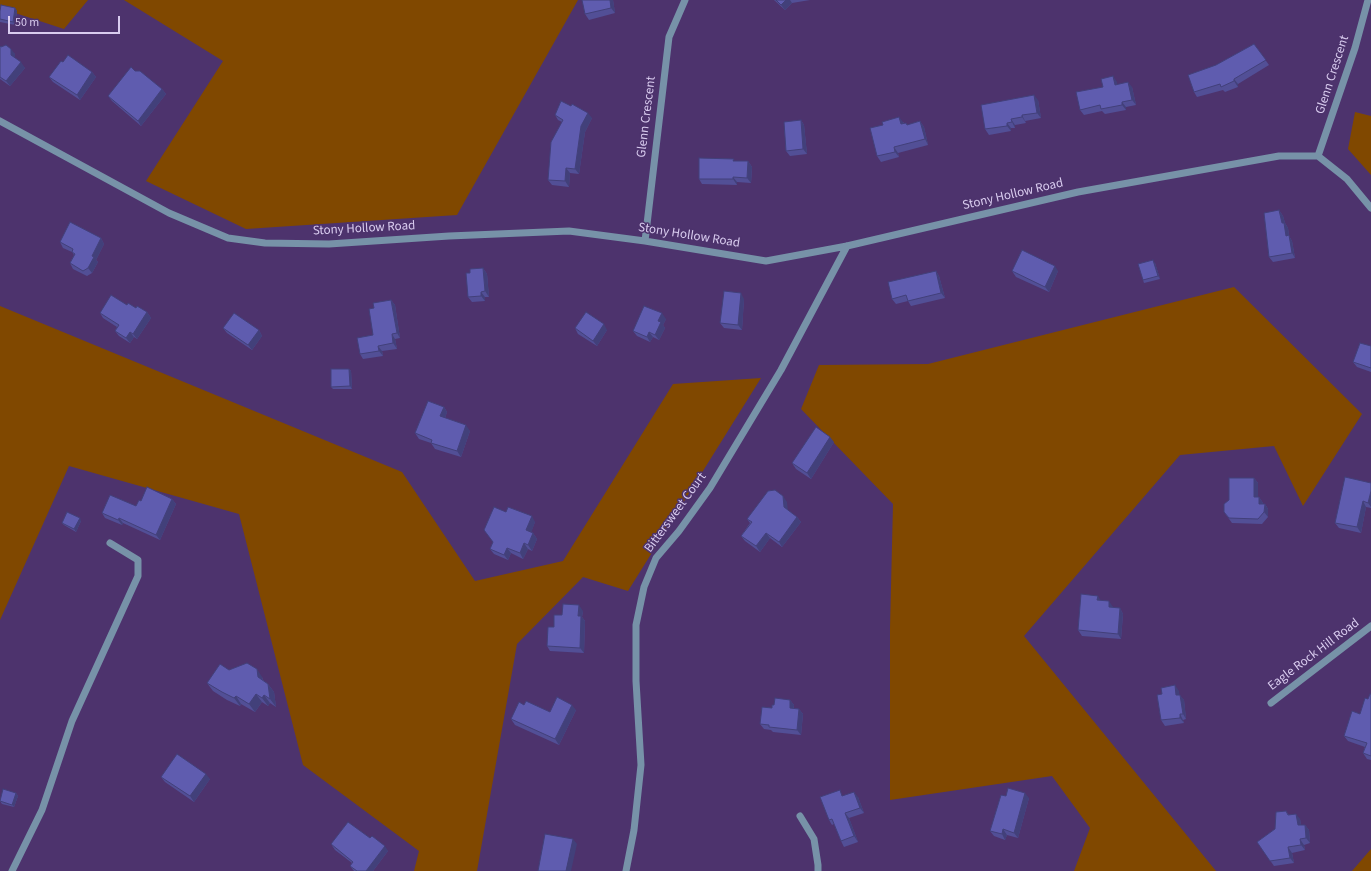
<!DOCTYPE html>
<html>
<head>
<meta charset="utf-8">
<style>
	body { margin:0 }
	#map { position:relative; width:1371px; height:871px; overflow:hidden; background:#4d336d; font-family:"Source Sans 3",sans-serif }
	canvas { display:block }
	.scale { position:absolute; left:8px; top:16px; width:112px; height:18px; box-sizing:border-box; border:2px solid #d9ccef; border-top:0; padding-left:5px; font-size:12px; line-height:14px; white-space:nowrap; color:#d9ccef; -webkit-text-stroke:3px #4d336d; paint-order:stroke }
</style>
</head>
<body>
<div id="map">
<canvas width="1371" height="871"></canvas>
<div class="scale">50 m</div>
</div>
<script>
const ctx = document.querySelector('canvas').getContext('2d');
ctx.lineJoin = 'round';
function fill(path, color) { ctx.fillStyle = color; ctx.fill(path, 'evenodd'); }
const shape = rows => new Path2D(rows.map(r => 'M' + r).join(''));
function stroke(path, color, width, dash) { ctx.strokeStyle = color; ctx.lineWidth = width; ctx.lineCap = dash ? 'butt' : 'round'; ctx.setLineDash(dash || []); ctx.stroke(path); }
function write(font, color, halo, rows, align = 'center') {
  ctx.font = font + ' "Source Sans 3",sans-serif'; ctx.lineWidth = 3; ctx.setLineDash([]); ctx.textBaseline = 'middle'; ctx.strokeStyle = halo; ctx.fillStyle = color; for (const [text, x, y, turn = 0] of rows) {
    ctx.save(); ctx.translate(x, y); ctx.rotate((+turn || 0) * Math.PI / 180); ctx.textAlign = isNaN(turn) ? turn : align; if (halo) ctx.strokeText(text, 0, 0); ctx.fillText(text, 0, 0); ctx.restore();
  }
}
const green = shape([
	[0,0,88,0,64,29,0,8],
	[124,0,578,0,457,215,246,229,146,181,223,61],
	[1355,112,1371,116,1371,175,1348,149],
	[1234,287,1362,414,1303,506,1274,446,1180,455,1024,636,1216,871,1074,871,1090,828,1052,776,890,800,890,628,893,504,801,409,819,365,928,364],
	[0,306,402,472,475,581,563,561,673,384,761,378,628,591,583,577,517,644,477,871,414,871,419,851,303,765,239,514,69,466,0,620],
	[1371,849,1371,871,1352,871]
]);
const minor = shape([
	[0,121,169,213,228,238,265,243,329,244,449,236,569,231,645,241,766,261,847,246,1078,192,1279,156,1318,156,1347,179,1371,208],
	[1318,156,1355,48,1368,0],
	[645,241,669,37,685,0],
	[1271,703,1371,626],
	[800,816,814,839,818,865,818,871],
	[12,871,42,810,72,721,138,576,138,560,110,543],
	[626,871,634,830,641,765,636,681,636,625,644,587,656,558,679,531,710,488,781,370,847,246]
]);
const wall = shape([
	[613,0,615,13,589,20,585,14],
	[774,0,810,0,792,3,785,10],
	[15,8,17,11,15,25,0,22,0,11],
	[1254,44,1269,65,1238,84,1238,87,1225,92,1223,90,1197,97,1194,92,1216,65],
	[0,46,15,54,15,58,25,68,10,86,0,79],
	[135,71,162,89,166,94,141,126,112,101,108,96],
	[92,72,96,77,80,100,53,82,49,77],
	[1117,82,1117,84,1132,87,1136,105,1126,107,1126,110,1105,114,1102,111,1084,115,1080,110,1103,87],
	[1038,100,1041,118,1025,121,1026,123,1015,125,1015,128,1011,128,1011,131,989,135,985,129],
	[555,115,592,118,585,132,579,174,570,173,569,187,552,185,548,180,562,122,558,120],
	[801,120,804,125,807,154,790,156,786,151],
	[920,121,924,127,928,145,898,153,899,157,881,162,877,156,903,122,904,123,907,125],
	[735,161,748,161,752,167,751,183,737,182,737,185,702,184,699,179],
	[1279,210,1283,216,1285,223,1288,228,1289,236,1292,241,1295,258,1273,262,1269,257],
	[101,238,104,244,96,260,98,262,92,273,87,276,73,269,70,263,74,255,72,252,63,248,60,242],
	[1155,263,1160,279,1144,283,1143,280],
	[483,268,487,274,489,297,485,297,485,301,472,302,468,297,470,273],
	[936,271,939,276,945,298,911,306,908,301,896,304,892,299],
	[1012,271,1058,271,1049,292,1016,277],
	[744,299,742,330,724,328,720,323],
	[391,300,395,305,400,338,395,339,397,349,382,351,383,356,363,359,360,354,373,335,374,308],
	[127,305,147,312,151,318,137,339,134,337,130,343,119,336,115,331,117,327,103,318,100,313],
	[666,319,663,325,665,328,659,340,653,337,650,342,637,336,633,331],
	[223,328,259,330,262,336,252,350,227,333],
	[575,328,607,330,597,346,578,334],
	[1371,346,1371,372,1357,367,1353,362],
	[349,369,351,371,352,389,333,389,331,387],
	[444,407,447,412,445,418,470,431,461,457,435,449,431,443,419,439,415,433],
	[834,442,811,479,796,469,792,463],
	[1254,478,1258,483,1258,497,1259,497,1263,503,1263,504,1265,504,1268,509,1268,517,1262,524,1232,523,1224,512],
	[1371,483,1371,508,1366,507,1361,533,1339,528,1335,523],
	[172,499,176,504,160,540,123,523,122,525,105,518,102,513,136,506,141,501],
	[787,502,787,510,797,517,801,522,782,547,770,538,760,552,745,541,741,536,750,523,747,519],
	[506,512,535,522,531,532,533,533,537,539,532,551,528,549,523,559,511,553,508,560,494,554,490,549],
	[81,521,76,532,64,525,62,523],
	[1101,601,1113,607,1113,608,1120,608,1123,614,1121,639,1082,636,1078,630],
	[583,611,582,617,585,621,584,653,550,651,547,646,554,627,562,615],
	[229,670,262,677,263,680,268,684,274,692,276,707,270,703,268,706,262,702,255,712,241,704,240,706,227,700,213,691,207,683],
	[1179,691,1179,695,1184,700,1186,719,1183,720,1184,723,1165,726,1161,720],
	[1371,694,1371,760,1367,759,1363,753,1365,747,1348,741,1344,736,1360,714],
	[790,700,794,705,794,708,799,709,803,714,801,735,773,732,771,730,764,729,760,724,772,708,774,705],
	[524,705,550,712,576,710,559,745,515,725,511,719],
	[161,777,210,779,194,802,165,782],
	[16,793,18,796,14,807,2,804,0,801,0,800],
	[844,796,858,797,864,813,849,818,858,842,844,847,841,841,834,824,832,825,829,820],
	[1006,796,1029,798,1018,838,1007,835,1005,840,994,836,990,831],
	[1286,811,1289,815,1300,819,1301,825,1305,825,1309,830,1310,843,1304,845,1305,850,1292,853,1294,863,1274,866,1257,842,1275,829],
	[370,838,388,851,373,871,354,871,350,866,352,863,335,850,331,844]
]);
const shadedWall = shape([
	[610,0,613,0,615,13,611,8],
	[786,0,790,0,792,3,785,10,781,5],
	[15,8,17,11,15,25,13,22],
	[11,49,15,54,15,61,11,55],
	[21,62,25,68,10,86,6,81],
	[92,72,96,77,80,100,77,95],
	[1113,76,1117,82,1118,90,1115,85],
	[1234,79,1238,84,1238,87,1234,81],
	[1128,82,1132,87,1136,105,1132,100],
	[162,89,166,94,141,126,138,121],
	[1034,95,1038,100,1041,118,1037,113],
	[1122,102,1126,107,1126,110,1122,105],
	[588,113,592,118,585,132,579,174,575,169,581,126],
	[1022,115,1026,123,1022,117],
	[899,117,903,122,905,129,901,124],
	[1011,119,1015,125,1015,128,1012,122],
	[801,120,804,125,807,154,803,149],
	[920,121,924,127,928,145,925,139],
	[1007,123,1011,128,1011,131,1007,126],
	[894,147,898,153,899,157,895,152],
	[748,161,752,167,751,183,747,178],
	[566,168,570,173,569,187,565,181],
	[733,177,737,182,737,185,733,179],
	[1279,210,1283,216,1285,223,1288,228,1289,236,1292,241,1295,258,1292,253,1286,236,1282,223],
	[101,238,104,244,96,260,98,262,92,273,88,268,92,256],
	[1153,260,1155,263,1160,279,1158,276],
	[1055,266,1058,271,1049,292,1045,287],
	[483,268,487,274,489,297,485,291],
	[936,271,939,276,945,298,941,293],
	[481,292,485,297,485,301,481,296],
	[741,293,744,299,742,330,738,325],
	[391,300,395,305,400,338,397,333],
	[147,312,151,318,137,339,133,334],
	[662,313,666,319,663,325,665,328,659,340,655,335,658,321],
	[604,324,607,330,597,346,593,341],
	[259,330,262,336,252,350,248,345],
	[130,332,134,337,130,343,126,338],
	[649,332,653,337,650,342,647,337],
	[392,334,395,339,397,349,393,343],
	[378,346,382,351,383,356,379,351],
	[349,369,351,371,352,389,350,386],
	[444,407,447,412,444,421,440,416],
	[466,425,470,431,461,457,457,451],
	[830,437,834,442,811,479,807,473],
	[1254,478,1258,483,1258,503,1254,497],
	[1371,491,1371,507,1368,503],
	[783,496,787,502,788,512,784,507],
	[1259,497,1263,503,1263,509,1259,504],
	[172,499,176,504,160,540,156,535],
	[1363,501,1366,507,1361,533,1357,527],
	[1265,504,1268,509,1268,517,1264,512],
	[532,516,535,522,530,536,526,530],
	[797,517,801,522,782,547,779,542],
	[80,518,81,521,76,532,74,529],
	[119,518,123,523,122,525,118,520],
	[533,533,537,539,532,551,528,545],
	[766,533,770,538,760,552,756,546],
	[524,543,528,549,523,559,520,553],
	[507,548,511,553,508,560,504,555],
	[1098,596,1101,601,1097,600],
	[1109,601,1113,607,1112,613,1109,607],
	[579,605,583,611,582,617,585,621,584,653,580,648,578,616],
	[1120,608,1123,614,1121,639,1118,634],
	[257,669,262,677,264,685,258,677],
	[268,684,274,692,276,707,270,699],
	[1175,685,1179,691,1180,701,1176,695],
	[256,694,262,702,255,712,249,704],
	[264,695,270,703,268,706,262,698],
	[1180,695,1184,700,1186,719,1183,714],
	[236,696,241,704,240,706,234,698],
	[790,700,794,705,793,713,790,708],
	[572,705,576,710,559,745,555,739],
	[799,709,803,714,801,735,797,730],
	[1180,714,1183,720,1184,723,1180,718],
	[206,774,210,779,194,802,190,796],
	[854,792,858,797,864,813,860,808],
	[16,793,18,796,14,807,12,805],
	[1025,793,1029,798,1018,838,1014,833],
	[845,813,849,818,858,842,854,836],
	[1296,814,1300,819,1302,831,1298,825],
	[1305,825,1309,830,1310,843,1306,838],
	[1003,829,1007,835,1005,840,1002,834],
	[573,839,577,844,571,871,566,871],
	[1300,839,1304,845,1305,850,1301,845],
	[385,846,388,851,373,871,366,871],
	[1288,847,1292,853,1294,863,1290,858]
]);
const building = shape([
	[582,0,610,0,611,8,585,14,582,0],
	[776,0,786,0,781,5,776,0],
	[1,5,15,8,13,22,0,19,0,11,1,5],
	[1254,44,1266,60,1234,79,1234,81,1221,87,1220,84,1194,92,1188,75,1216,65,1254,44],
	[6,45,11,49,11,55,21,62,6,81,0,77,0,46,1,47,6,45],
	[68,55,92,72,77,95,49,77,61,61,63,62,68,55],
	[131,67,135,71,140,71,162,89,138,121,108,96,131,67],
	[1113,76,1115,85,1128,82,1132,100,1122,102,1122,105,1101,109,1100,105,1080,110,1076,92,1103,87,1101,79,1113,76],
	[1034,95,1037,113,1022,115,1022,117,1011,119,1012,122,1007,123,1007,126,985,129,981,105,1034,95],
	[561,101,571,106,572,104,588,113,581,126,575,169,566,168,565,181,548,180,551,142,563,120,555,115,561,101],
	[899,117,901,124,906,123,907,125,920,121,925,139,894,147,895,152,877,156,870,128,883,125,882,122,899,117],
	[801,120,803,149,786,151,784,122,801,120],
	[699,158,734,159,733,161,748,161,747,178,733,177,733,179,699,179,699,158],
	[1279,210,1282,223,1284,223,1286,236,1289,235,1292,253,1269,257,1264,213,1279,210],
	[70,222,101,238,92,256,94,257,88,268,83,271,70,263,75,254,72,252,73,249,60,242,70,222],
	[1022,250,1055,266,1045,287,1012,271,1022,250],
	[1153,260,1158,276,1143,280,1138,264,1153,260],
	[483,268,485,291,481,292,481,296,468,297,466,273,470,273,470,269,483,268],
	[936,271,941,293,908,301,906,295,892,299,888,282,936,271],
	[724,291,741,293,738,325,720,323,724,291],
	[111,295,127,305,128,303,136,308,137,306,147,312,133,334,130,332,126,338,115,331,119,325,100,313,111,295],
	[391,300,397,333,392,334,393,343,378,346,379,351,360,354,357,338,373,335,369,309,374,308,373,303,391,300],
	[644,306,662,313,658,321,661,322,655,335,649,332,647,337,633,331,644,306],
	[586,312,604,324,593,341,575,328,586,312],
	[234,313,259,330,248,345,223,328,234,313],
	[1360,343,1371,346,1371,368,1353,362,1360,343],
	[331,369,349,369,350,386,331,387,331,369],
	[428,401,444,407,440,416,466,425,457,451,431,443,432,440,415,433,428,401],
	[816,427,830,437,807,473,792,463,816,427],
	[1345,477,1371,483,1371,491,1368,503,1363,501,1357,527,1335,523,1345,477],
	[1229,478,1254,478,1254,497,1259,497,1259,504,1265,504,1264,512,1258,519,1229,518,1224,512,1224,504,1229,500,1229,478],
	[147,487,172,499,156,535,119,518,118,520,102,513,110,495,136,506,139,500,141,501,147,487],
	[775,490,783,496,784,507,797,517,779,542,766,533,756,546,741,536,752,522,747,519,768,491,775,490],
	[494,507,506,512,508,507,532,516,526,530,533,533,528,545,524,543,520,553,507,548,504,555,490,549,493,542,484,530,494,507],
	[67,512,80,518,74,529,62,523,67,512],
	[1081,594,1098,596,1097,600,1109,601,1109,607,1120,608,1118,634,1078,630,1081,594],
	[563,604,579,605,578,616,581,616,580,648,547,646,548,627,554,627,554,615,562,615,563,604],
	[247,663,257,669,258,677,268,684,270,699,264,695,262,698,256,694,249,704,236,696,234,698,222,692,207,683,220,664,229,670,247,663],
	[1175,685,1176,695,1180,695,1183,714,1180,714,1180,718,1161,720,1157,695,1162,694,1161,688,1175,685],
	[1370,694,1371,694,1371,756,1363,753,1367,743,1344,736,1352,711,1360,714,1365,698,1368,699,1370,694],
	[557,697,572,705,555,739,511,719,519,702,524,705,526,701,550,712,557,697],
	[775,698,790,700,790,708,799,709,797,730,769,727,769,725,760,724,762,707,772,708,772,705,774,705,775,698],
	[177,754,206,774,190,796,161,777,177,754],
	[1008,788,1025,793,1014,833,1003,829,1002,834,990,831,1001,795,1006,796,1008,788],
	[3,789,16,793,12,805,0,801,3,789],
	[840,790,842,796,854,792,860,808,845,813,854,836,841,841,832,819,829,820,820,797,840,790],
	[1286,811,1288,815,1296,814,1298,825,1305,825,1306,838,1300,839,1301,845,1288,847,1290,858,1270,861,1257,842,1275,829,1276,812,1286,811],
	[348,822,370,838,372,836,385,846,366,871,357,871,350,866,353,862,331,844,348,822],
	[545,834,573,839,566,871,538,871,545,834]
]);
const streetNames = [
	["Glenn Crescent",1333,75,-72],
	["Glenn Crescent",647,117,-83],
	["Stony Hollow Road",1013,195,-13],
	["Stony Hollow Road",364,229,-3],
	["Stony Hollow Road",689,236,9],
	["Bittersweet Court",676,513,-54],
	["Eagle Rock Hill Road",1314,655,-37]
];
fill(green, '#804800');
stroke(minor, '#7792a8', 7);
fill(wall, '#524f96');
fill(shadedWall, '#42407a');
fill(building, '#5f5caf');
stroke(building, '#42407a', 1);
write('13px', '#d9ccef', '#4d336d', streetNames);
</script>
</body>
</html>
